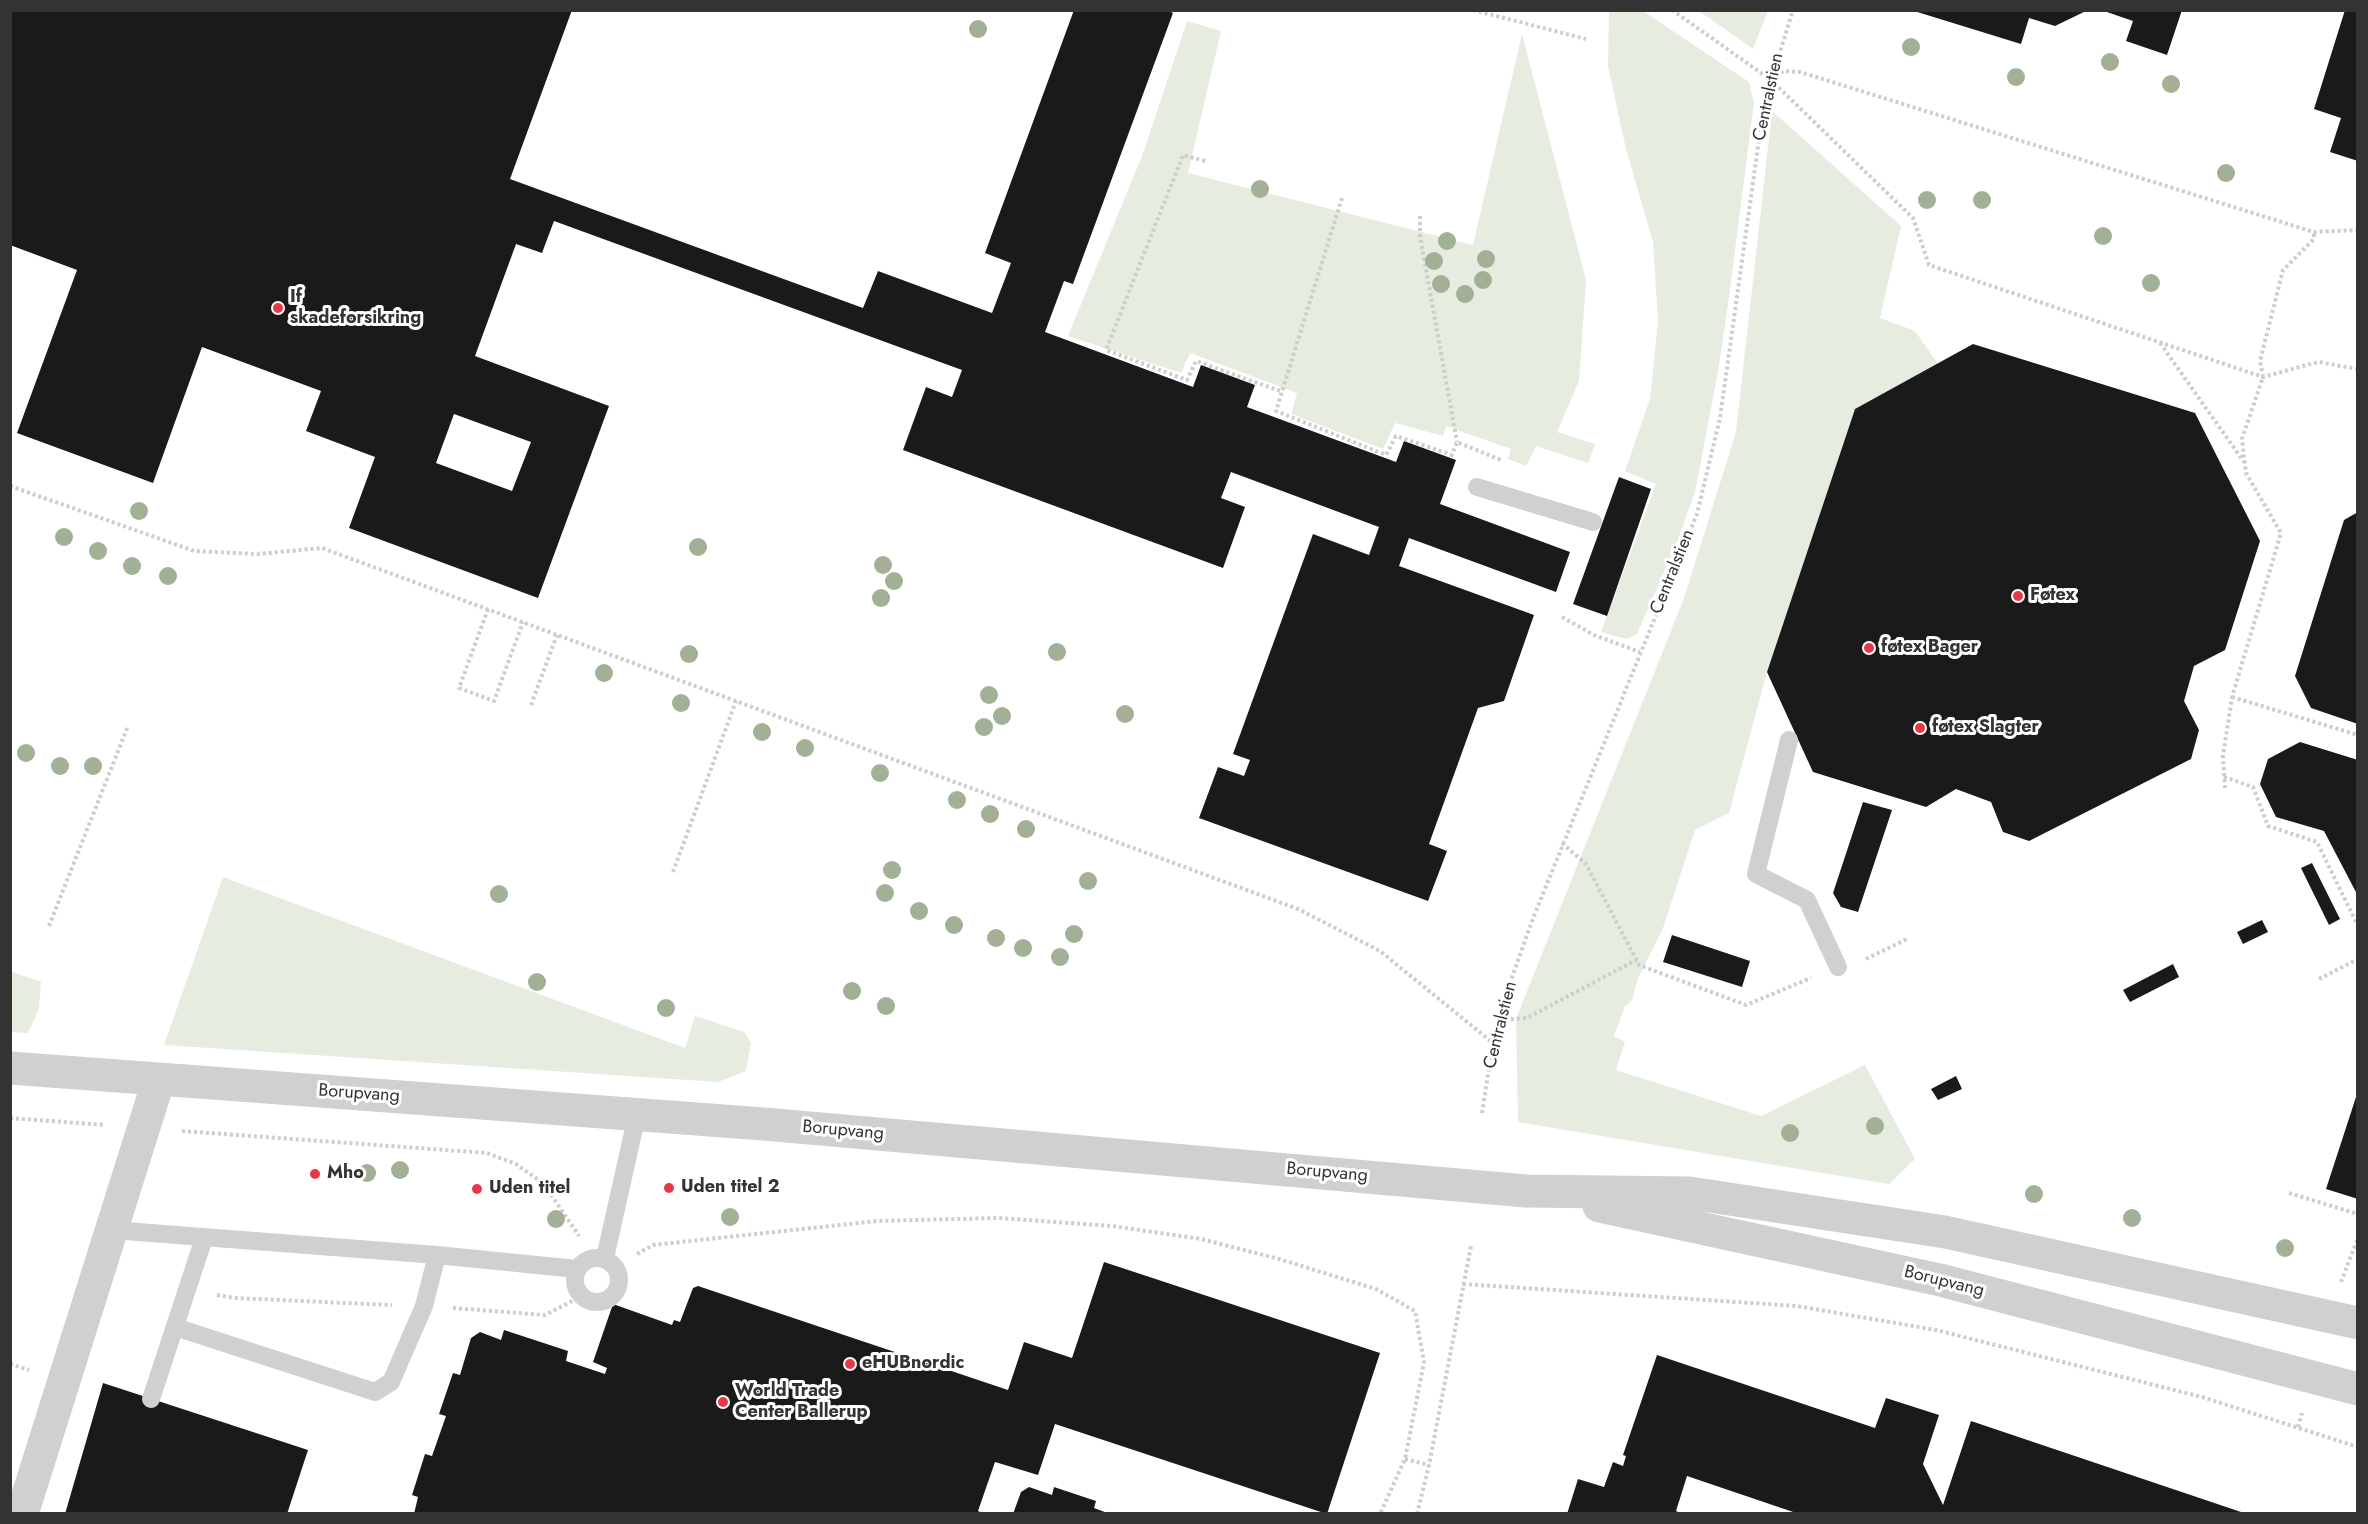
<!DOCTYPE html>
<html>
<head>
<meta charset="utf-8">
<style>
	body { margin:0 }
	#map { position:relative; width:2368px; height:1524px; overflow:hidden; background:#fff; font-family:Jost,sans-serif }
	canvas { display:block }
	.frame { position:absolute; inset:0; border:12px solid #333; pointer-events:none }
</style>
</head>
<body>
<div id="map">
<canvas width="2368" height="1524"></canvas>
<div class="frame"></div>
</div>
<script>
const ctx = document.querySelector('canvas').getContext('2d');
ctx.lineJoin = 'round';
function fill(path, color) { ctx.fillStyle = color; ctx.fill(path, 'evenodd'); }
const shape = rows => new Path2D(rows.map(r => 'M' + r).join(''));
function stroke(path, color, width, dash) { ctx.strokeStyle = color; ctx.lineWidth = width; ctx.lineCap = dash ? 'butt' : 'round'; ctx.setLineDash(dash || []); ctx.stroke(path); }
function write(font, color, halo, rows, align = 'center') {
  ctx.font = font + ' Jost,sans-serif'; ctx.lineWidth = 6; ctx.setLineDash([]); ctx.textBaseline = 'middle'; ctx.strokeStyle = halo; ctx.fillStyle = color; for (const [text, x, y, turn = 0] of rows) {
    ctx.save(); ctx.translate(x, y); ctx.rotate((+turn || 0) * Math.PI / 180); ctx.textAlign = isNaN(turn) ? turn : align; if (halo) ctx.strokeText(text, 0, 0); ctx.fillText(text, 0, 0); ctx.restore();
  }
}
const green = shape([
	[1609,11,1643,11,1749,82,1754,103,1728,304,1718,372,1695,492,1677,542,1637,634,1627,639,1601,632,1656,484,1625,471,1650,399,1658,321,1653,242,1626,149,1608,66],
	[1699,11,1768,11,1753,49],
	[1187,21,1221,31,1188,173,1473,245,1522,34,1586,280,1579,381,1557,432,1595,444,1588,463,1536,446,1526,466,1508,459,1511,449,1446,426,1443,436,1395,423,1383,449,1291,414,1297,393,1190,353,1181,373,1068,336,1142,156],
	[1772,111,1901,226,1880,318,1915,331,1938,364,1855,409,1767,672,1729,813,1695,830,1663,928,1638,978,1632,1000,1625,1006,1614,1036,1625,1042,1616,1070,1761,1116,1865,1065,1915,1159,1889,1184,1518,1122,1516,1019,1684,598,1736,432],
	[223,877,685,1048,695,1016,744,1032,751,1043,746,1071,718,1082,164,1045],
	[10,971,41,982,39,1009,28,1033,11,1032]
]);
const building = shape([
	[10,10,572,10,510,179,863,308,878,271,992,313,1011,263,985,253,1074,10,1167,10,1173,13,1073,284,1064,281,1045,332,1193,387,1201,365,1255,385,1247,407,1396,462,1404,441,1456,460,1440,504,1570,552,1556,592,1409,538,1399,566,1534,615,1504,701,1478,708,1429,844,1447,851,1428,901,1199,818,1218,767,1244,776,1250,760,1233,754,1313,534,1369,555,1379,527,1231,472,1221,498,1245,507,1223,568,903,450,926,387,952,397,962,370,554,221,542,253,516,244,475,356,609,406,538,598,349,528,375,457,306,431,321,391,202,347,153,483,17,433,77,270,10,245],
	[454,414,531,442,512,491,436,463],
	[2051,10,2088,10,2055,26,2029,18,2021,44,1914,11],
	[2101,10,2182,10,2167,55,2126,41,2133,21],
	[2345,10,2358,10,2358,161,2330,152,2341,118,2314,109],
	[1973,344,2195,413,2260,541,2225,650,2194,666,2184,701,2199,730,2191,759,2029,841,2003,832,1991,802,1956,789,1926,807,1813,772,1767,672,1855,409],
	[1619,477,1651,489,1607,616,1573,604],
	[2358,512,2358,724,2311,708,2295,676,2344,520],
	[2300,742,2358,760,2358,896,2324,831,2276,817,2260,784,2268,759],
	[1863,802,1892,810,1858,912,1841,907,1833,893],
	[2312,863,2340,919,2329,925,2301,868],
	[2262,920,2268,932,2243,944,2237,932],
	[1672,935,1750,961,1742,987,1663,962],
	[2173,964,2179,977,2130,1002,2123,990],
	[1956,1076,1962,1089,1938,1100,1931,1089],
	[2357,1094,2358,1094,2358,1199,2326,1189],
	[1104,1262,1380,1353,1327,1514,1055,1424,1038,1475,995,1462,978,1511,984,1514,414,1514,418,1497,412,1495,425,1454,432,1456,446,1416,439,1414,453,1373,460,1375,471,1338,480,1332,501,1340,504,1330,568,1351,566,1361,605,1374,607,1368,593,1362,613,1304,672,1325,674,1320,680,1322,693,1288,698,1286,1008,1390,1024,1342,1072,1358],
	[1657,1355,1875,1428,1886,1398,1939,1415,1923,1464,1943,1505,1971,1421,2247,1514,1799,1514,1687,1476,1676,1511,1682,1514,1567,1514,1578,1479,1604,1487,1613,1462,1623,1466,1626,1456,1623,1455],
	[103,1383,308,1450,287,1514,65,1514],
	[1029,1487,1052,1495,1054,1487,1096,1501,1094,1508,1110,1514,1013,1514,1021,1492]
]);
const path = shape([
	[1473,10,1586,39],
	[1672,10,1771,80,1913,218,1929,265,2263,377,2318,362,2358,369],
	[1771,80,1783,71,1800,72,2314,232,2358,230],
	[1205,161,1183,155,1106,350,1187,380,1196,361,1283,392],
	[1342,198,1276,411,1386,455,1396,436,1452,455,1457,442,1501,460],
	[1420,216,1420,236,1457,442],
	[2160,343,2244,462],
	[10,486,194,551,257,554,322,548,1298,909,1380,951,1493,1043],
	[488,609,459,688,494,701,523,622],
	[1562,617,1594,635,1640,652],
	[2232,697,2358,735],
	[531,705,557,635],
	[2224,777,2253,787,2268,826,2317,842,2358,926],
	[2225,788,2223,756,2232,697,2281,533,2246,473,2242,439,2263,377,2260,361,2283,270,2314,239,2314,232],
	[1562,843,1586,864,1639,965,1746,1005,1811,978],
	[673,872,736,701],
	[49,926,128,726],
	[1866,959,1909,938],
	[2319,979,2358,959],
	[1499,1020,1527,1018,1636,960],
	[1482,1113,1493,1043,1505,997,1532,921,1697,514,1720,418,1764,104,1793,10],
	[10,1118,105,1125],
	[182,1131,487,1153,516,1164,544,1184,579,1236],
	[2289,1193,2358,1214],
	[637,1254,653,1245,877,1221,999,1218,1112,1226,1201,1239,1279,1259,1376,1289,1415,1311,1424,1362,1405,1459,1380,1514],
	[2341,1282,2358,1238],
	[1463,1284,1797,1306,1936,1330,2202,1397,2358,1447],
	[217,1295,235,1298,392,1305],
	[453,1308,545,1315,574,1300],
	[10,1364,29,1370],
	[2298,1427,2302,1413],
	[1405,1459,1429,1465],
	[1417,1514,1429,1465,1471,1246]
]);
const service = shape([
	[1477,487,1593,522],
	[1789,740,1756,874,1807,900,1838,967],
	[112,1230,437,1255,577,1269],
	'575 1280a22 22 0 1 1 44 0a22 22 0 1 1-44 0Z',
	[605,1258,637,1115],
	[175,1327,375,1392,391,1382,424,1306,437,1255],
	[151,1399,204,1238]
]);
const minor = shape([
	[10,1068,764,1124,1526,1191,1690,1193,1945,1232,2358,1323],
	[1599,1206,1940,1280,2358,1389],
	[22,1514,159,1079]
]);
const trees = [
	[978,29],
	[1911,47],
	[2110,62],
	[2016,77],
	[2171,84],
	[2226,173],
	[1260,189],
	[1927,200],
	[1982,200],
	[2103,236],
	[1447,241],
	[1486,259],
	[1434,261],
	[1483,280],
	[2151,283],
	[1441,284],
	[1465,294],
	[139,511],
	[64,537],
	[698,547],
	[98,551],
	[883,565],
	[132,566],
	[168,576],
	[894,581],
	[881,598],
	[1057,652],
	[689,654],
	[604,673],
	[989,695],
	[681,703],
	[1125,714],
	[1002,716],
	[984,727],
	[762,732],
	[805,748],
	[26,753],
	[60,766],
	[93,766],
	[880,773],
	[957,800],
	[990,814],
	[1026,829],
	[892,870],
	[1088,881],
	[885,893],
	[499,894],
	[919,911],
	[954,925],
	[1074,934],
	[996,938],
	[1023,948],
	[1060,957],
	[537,982],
	[852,991],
	[886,1006],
	[666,1008],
	[1875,1126],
	[1790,1133],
	[400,1170],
	[367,1173],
	[2034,1194],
	[730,1217],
	[2132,1218],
	[556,1219],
	[2285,1248]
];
const markers = [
	[278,308,6,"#e63946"],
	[2018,596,6,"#e63946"],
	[1869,648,6,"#e63946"],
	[1920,728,6,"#e63946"],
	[315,1174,6,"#e63946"],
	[669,1188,6,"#e63946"],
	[477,1189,6,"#e63946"],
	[850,1364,6,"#e63946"],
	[723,1402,6,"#e63946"]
];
const streetNames = [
	["Centralstien",1769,97,-78],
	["Centralstien",1673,572,-68],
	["Centralstien",1501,1025,-76],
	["Borupvang",359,1094,4],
	["Borupvang",843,1131,5],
	["Borupvang",1327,1173,5],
	["Borupvang",1944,1282,14]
];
const poiNames = [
	["If",290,298],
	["skadeforsikring",290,319],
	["Føtex",2030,596],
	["føtex Bager",1881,648],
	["føtex Slagter",1932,728],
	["Mho",327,1174],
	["Uden titel 2",681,1188],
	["Uden titel",489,1189],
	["eHUBnordic",862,1364],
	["World Trade",735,1392],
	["Center Ballerup",735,1413]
];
fill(green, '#e6ecdf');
fill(building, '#1a1a1a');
stroke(path, '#cdcdcd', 4, [3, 3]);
stroke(service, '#d0d0d0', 18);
stroke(minor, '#d0d0d0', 33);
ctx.fillStyle = '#a2b095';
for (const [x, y] of trees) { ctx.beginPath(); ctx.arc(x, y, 9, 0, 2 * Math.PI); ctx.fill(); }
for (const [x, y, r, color] of markers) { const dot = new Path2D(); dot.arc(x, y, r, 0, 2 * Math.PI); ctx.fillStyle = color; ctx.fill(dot); stroke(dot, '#fff', 2); }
write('18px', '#333', '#fff', streetNames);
write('bold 18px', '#333', '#fff', poiNames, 'left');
</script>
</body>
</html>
